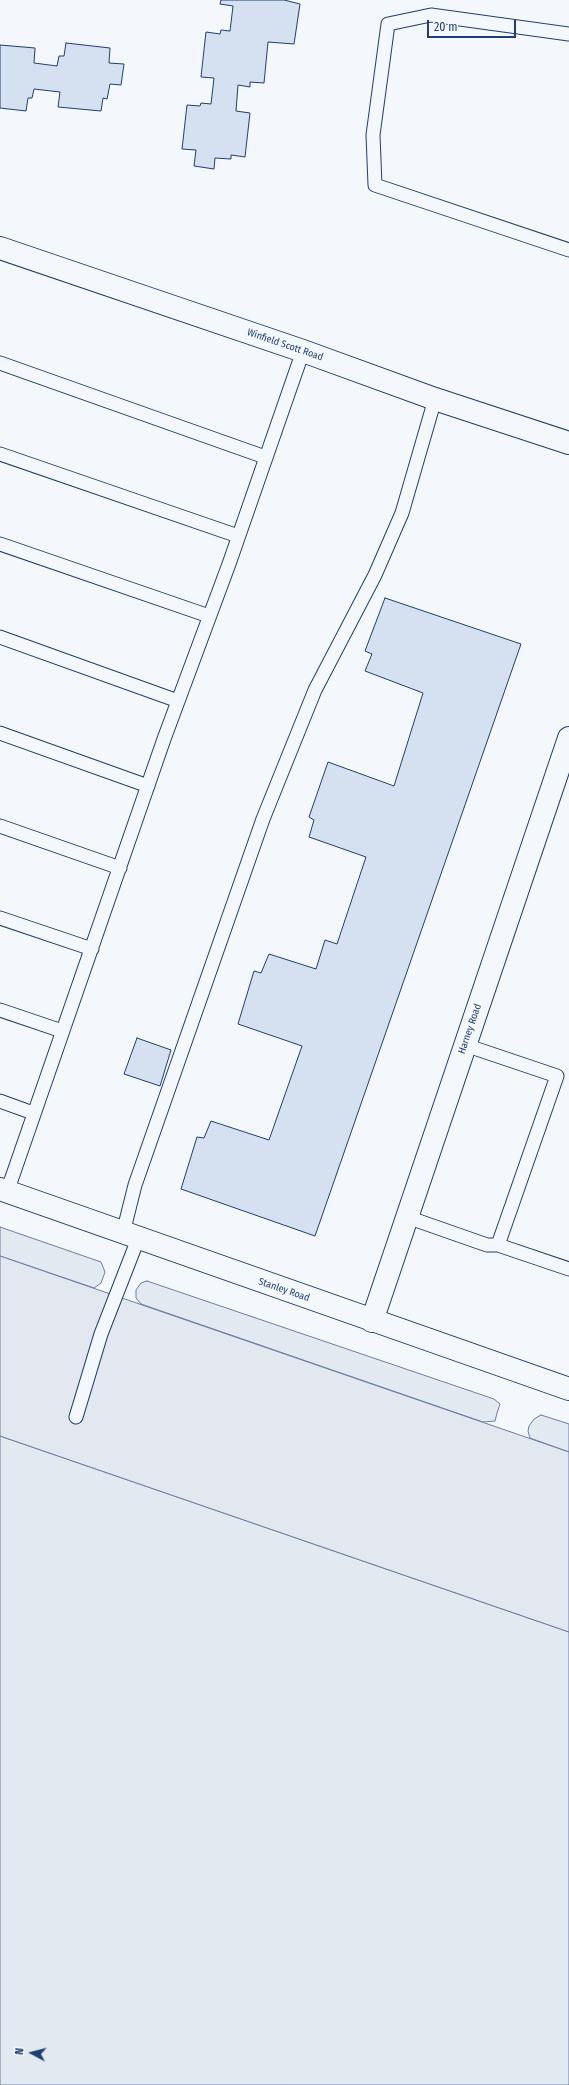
<!DOCTYPE html>
<html>
<head>
<meta charset="utf-8">
<style>
	body { margin:0 }
	#map { position:relative; width:569px; height:2085px; overflow:hidden; background:#f4f7fb; font-family:"Fira Sans Condensed",sans-serif }
	canvas { display:block }
	.north { position:absolute; left:12px; top:2033px; width:40px; height:40px; -webkit-text-stroke:3px #f4f7fb; paint-order:stroke; rotate:277deg; font-size:11px; font-weight:700; line-height:16px; text-align:center; color:#1d3f73 }
	.north::after { content:''; display:block; margin:auto; width:14px; height:18px; background:#1d3f73; clip-path:polygon(50% 0,100% 100%,50% 72%,0 100%) }
	.scale { position:absolute; left:427px; top:20px; width:89px; height:18px; box-sizing:border-box; border:2px solid #1d3f73; border-top:0; padding-left:5px; font-size:12px; line-height:14px; white-space:nowrap; color:#1d3f73; -webkit-text-stroke:3px #f4f7fb; paint-order:stroke }
</style>
</head>
<body>
<div id="map">
<canvas width="569" height="2085"></canvas>
<div class="north">N</div>
<div class="scale">20 m</div>
</div>
<script>
const ctx = document.querySelector('canvas').getContext('2d');
ctx.lineJoin = 'round';
function fill(path, color) { ctx.fillStyle = color; ctx.fill(path, 'evenodd'); }
const shape = rows => new Path2D(rows.map(r => 'M' + r).join(''));
function stroke(path, color, width, dash) { ctx.strokeStyle = color; ctx.lineWidth = width; ctx.lineCap = dash ? 'butt' : 'round'; ctx.setLineDash(dash || []); ctx.stroke(path); }
function write(font, color, halo, rows, align = 'center') {
  ctx.font = font + ' "Fira Sans Condensed",sans-serif'; ctx.lineWidth = 3; ctx.setLineDash([]); ctx.textBaseline = 'middle'; ctx.strokeStyle = halo; ctx.fillStyle = color; for (const [text, x, y, turn = 0] of rows) {
    ctx.save(); ctx.translate(x, y); ctx.rotate((+turn || 0) * Math.PI / 180); ctx.textAlign = isNaN(turn) ? turn : align; if (halo) ctx.strokeText(text, 0, 0); ctx.fillText(text, 0, 0); ctx.restore();
  }
}
const green = shape([
	[0,1227,101,1262,105,1272,101,1283,94,1288,0,1256,0,1227],
	[147,1281,494,1399,500,1404,497,1413,495,1421,483,1422,141,1304,136,1298,136,1290,141,1283,147,1281],
	[541,1415,569,1424,569,1452,530,1438,528,1431,529,1426,534,1419,541,1415],
	[0,1436,569,1632,569,2085,0,2085,0,1436]
]);
const parking = shape([
	[0,1256,569,1452,569,1632,0,1436,0,1256]
]);
const building = shape([
	[221,0,284,0,300,4,294,44,268,42,264,83,250,82,250,87,238,85,236,111,250,113,245,157,231,155,231,159,215,158,214,169,194,166,196,150,182,149,187,105,200,106,201,103,211,104,214,78,201,77,206,32,220,34,221,30,230,31,233,6,220,4,221,0],
	[66,43,110,48,109,63,124,64,121,85,110,84,107,99,103,98,101,111,58,107,60,92,34,89,32,98,28,98,26,111,0,108,0,45,35,48,34,63,57,66,59,56,64,56,66,43],
	[385,598,521,644,315,1236,181,1189,197,1137,204,1138,211,1121,269,1140,302,1046,238,1024,254,971,261,973,269,954,316,969,325,940,337,944,366,857,309,837,314,820,309,817,328,762,394,786,423,693,365,671,372,654,365,651,385,598],
	[137,1038,171,1050,160,1086,124,1074,137,1038]
]);
const lane = shape([
	[569,34,431,15,388,24,373,135,375,185,569,250],
	[0,363,265,457],
	[0,454,238,536],
	[0,544,209,616],
	[0,637,178,701],
	[0,733,148,786],
	[0,826,120,868],
	[0,918,92,949],
	[0,1010,62,1031],
	[0,1101,33,1113],
	[7,1192,164,739,229,564,303,351],
	[407,1217,487,1245,498,1245,557,1076,465,1045],
	[123,1233,135,1185,263,819,315,690,375,575,402,513,435,399],
	[498,1245,569,1269],
	[76,1417,101,1334,138,1239]
]);
const street = shape([
	[0,248,303,351,435,399,569,443],
	[372,1321,569,738]
]);
const secondary = shape([
	[0,1189,569,1389]
]);
const streetNames = [
	["Winfield Scott Road",285,345,19],
	["Harney Road",470,1029,-71],
	["Stanley Road",284,1290,19]
];
fill(green, '#e3e9f0');
stroke(green, '#687fa3', 1);
fill(parking, '#e3e8f0');
stroke(parking, '#687fa3', 1);
fill(building, '#d5e0f0');
stroke(building, '#1d3f73', 1);
stroke(lane, '#1d3f73', 15);
stroke(street, '#1d3f73', 24);
stroke(secondary, '#1d3f73', 24);
stroke(lane, '#f4f7fb', 13);
stroke(street, '#f4f7fb', 22);
stroke(secondary, '#f4f7fb', 22);
write('10px', '#1d3f73', '#f4f7fb', streetNames);
</script>
</body>
</html>
